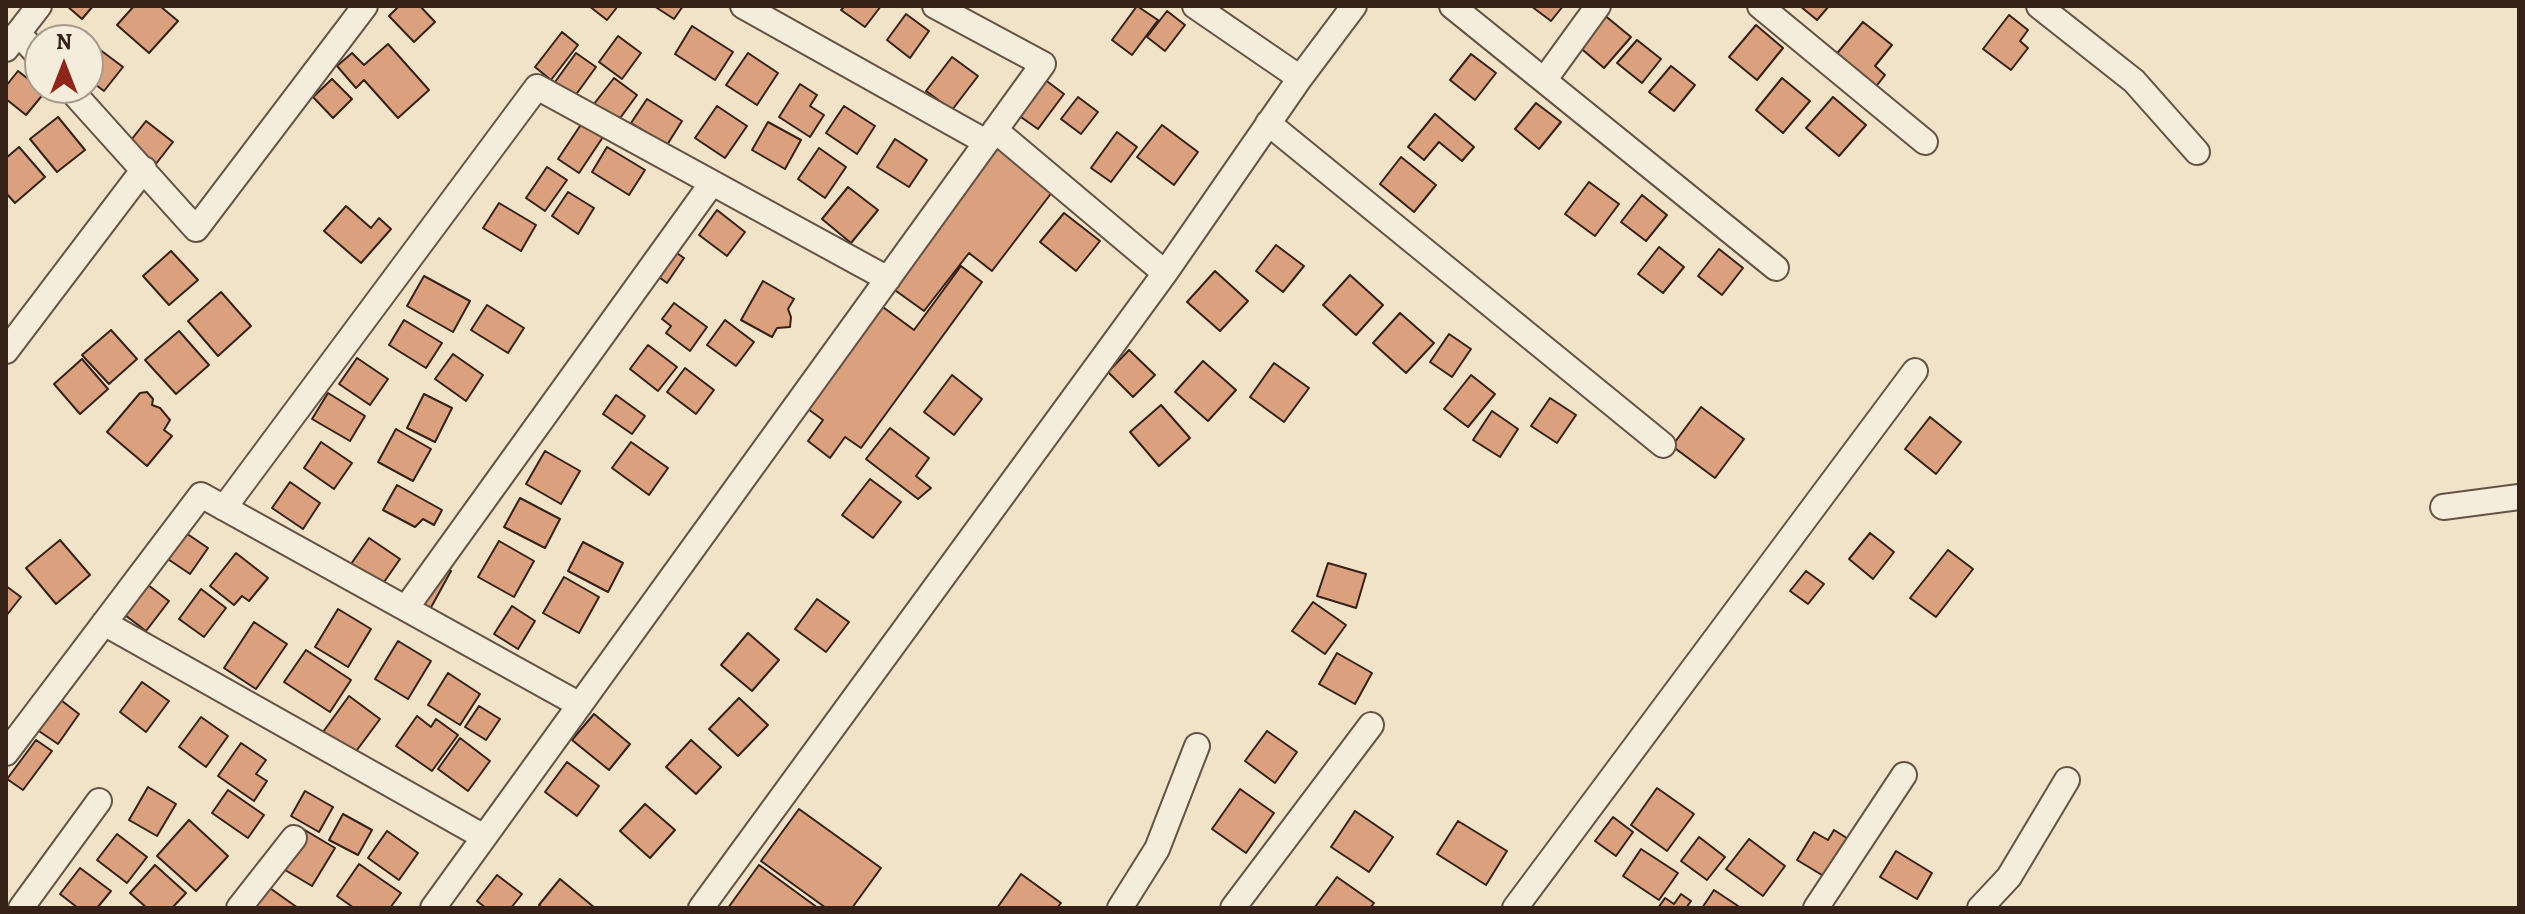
<!DOCTYPE html>
<html>
<head>
<meta charset="utf-8">
<style>
	body { margin:0 }
	#map { position:relative; width:2525px; height:914px; overflow:hidden; background:#f0e3c7; font-family:Alegreya,serif }
	canvas { display:block }
	.frame { position:absolute; inset:0; border:8px solid #352118; pointer-events:none }
	.north { position:absolute; left:24px; top:24px; width:80px; height:80px; box-sizing:border-box; background:#f5eddb; border:2px solid #a89b8d; border-radius:50%; rotate:0deg; font-size:22px; font-weight:700; line-height:32px; text-align:center; color:#352118 }
	.north::after { content:''; display:block; margin:auto; width:28px; height:36px; background:#8f2418; clip-path:polygon(50% 0,100% 100%,50% 72%,0 100%) }
</style>
</head>
<body>
<div id="map">
<canvas width="2525" height="914"></canvas>
<div class="frame"></div>
<div class="north">N</div>
</div>
<script>
const ctx = document.querySelector('canvas').getContext('2d');
ctx.lineJoin = 'round';
function fill(path, color) { ctx.fillStyle = color; ctx.fill(path, 'evenodd'); }
const shape = rows => new Path2D(rows.map(r => 'M' + r).join(''));
function stroke(path, color, width, dash) { ctx.strokeStyle = color; ctx.lineWidth = width; ctx.lineCap = dash ? 'butt' : 'round'; ctx.setLineDash(dash || []); ctx.stroke(path); }
const building = shape([
	[67,6,93,6,82,19,67,6],
	[134,6,160,6,178,21,149,53,117,25,134,6],
	[399,6,420,6,435,22,414,42,389,16,399,6],
	[589,6,618,6,607,20,589,6],
	[654,6,683,6,674,19,654,6],
	[845,6,881,6,865,27,841,10,845,6],
	[1137,6,1158,20,1132,55,1112,40,1137,6],
	[1531,6,1563,6,1551,21,1531,6],
	[1800,6,1829,6,1817,20,1800,6],
	[1167,11,1185,25,1165,51,1147,37,1167,11],
	[906,14,929,31,910,58,887,40,906,14],
	[1603,14,1631,37,1604,68,1577,45,1603,14],
	[2009,15,2028,30,2020,41,2028,48,2011,70,1983,49,2009,15],
	[1863,22,1892,45,1875,66,1885,75,1874,89,1834,57,1863,22],
	[1756,25,1783,48,1757,80,1729,57,1756,25],
	[692,26,733,52,715,80,675,54,692,26],
	[562,32,578,45,551,80,535,67,562,32],
	[618,36,641,53,622,79,599,62,618,36],
	[1637,40,1661,59,1642,83,1617,63,1637,40],
	[388,44,429,90,398,118,364,80,356,88,337,66,352,53,364,65,388,44],
	[95,46,123,67,104,91,88,79,88,56,95,46],
	[576,53,596,67,575,96,555,82,576,53],
	[748,53,778,73,757,105,726,85,748,53],
	[1471,54,1496,73,1475,100,1450,80,1471,54],
	[952,57,978,76,952,110,926,91,952,57],
	[1671,66,1695,85,1674,111,1649,92,1671,66],
	[18,71,45,92,26,115,6,99,6,86,18,71],
	[614,78,637,95,618,121,594,104,614,78],
	[1782,78,1810,101,1783,133,1756,110,1782,78],
	[332,79,352,99,333,118,313,97,332,79],
	[1044,79,1064,94,1038,129,1018,115,1044,79],
	[800,84,817,95,810,106,824,115,810,137,779,117,800,84],
	[1078,97,1098,112,1081,134,1061,119,1078,97],
	[1833,97,1866,125,1839,156,1806,128,1833,97],
	[647,99,682,121,667,145,631,123,647,99],
	[1536,103,1561,122,1539,149,1515,129,1536,103],
	[717,106,747,126,725,158,695,138,717,106],
	[844,106,875,126,857,154,826,133,844,106],
	[1435,114,1474,147,1462,161,1439,142,1424,160,1408,147,1435,114],
	[58,117,85,150,57,172,30,139,58,117],
	[146,121,173,142,155,165,128,144,146,121],
	[768,122,801,140,785,169,752,150,768,122],
	[582,123,603,137,579,173,558,159,582,123],
	[1162,125,1198,152,1174,185,1137,157,1162,125],
	[1117,132,1137,147,1111,182,1091,168,1117,132],
	[895,139,927,160,909,187,877,167,895,139],
	[994,140,1056,187,992,271,969,253,924,311,885,283,994,140],
	[19,147,45,177,15,203,6,193,6,158,19,147],
	[607,147,645,170,629,195,592,172,607,147],
	[819,148,846,167,825,198,798,179,819,148],
	[1401,157,1436,185,1414,212,1380,184,1401,157],
	[547,167,567,180,545,211,526,198,547,167],
	[1589,182,1619,204,1595,236,1565,214,1589,182],
	[848,187,878,210,851,243,822,219,848,187],
	[568,192,594,208,578,234,552,216,568,192],
	[1642,195,1667,215,1646,241,1621,222,1642,195],
	[499,203,536,225,521,251,483,228,499,203],
	[346,206,371,228,379,218,391,229,361,263,324,231,346,206],
	[717,210,745,232,727,256,699,235,717,210],
	[1064,213,1100,241,1076,271,1040,242,1064,213],
	[665,245,684,258,667,283,648,269,665,245],
	[1276,245,1304,266,1283,292,1256,271,1276,245],
	[1659,247,1684,267,1663,293,1638,274,1659,247],
	[1719,249,1743,268,1722,295,1698,276,1719,249],
	[171,251,198,280,169,305,143,276,171,251],
	[961,266,982,282,861,448,845,437,830,458,808,441,823,420,797,401,872,299,914,330,961,266],
	[1215,271,1248,301,1220,331,1187,302,1215,271],
	[1350,275,1383,305,1356,335,1323,305,1350,275],
	[424,276,470,301,453,332,407,306,424,276],
	[763,281,794,299,788,309,791,317,790,327,777,328,772,337,741,320,763,281],
	[221,292,251,326,218,356,188,321,221,292],
	[674,303,707,327,690,351,666,333,671,326,662,319,674,303],
	[487,305,524,328,508,353,471,330,487,305],
	[1400,313,1434,343,1406,373,1373,343,1400,313],
	[404,320,442,343,426,368,389,345,404,320],
	[725,320,754,342,736,366,707,345,725,320],
	[111,330,137,359,109,384,82,355,111,330],
	[179,331,209,365,176,394,145,360,179,331],
	[1449,334,1471,349,1452,377,1430,362,1449,334],
	[648,345,677,367,658,391,630,369,648,345],
	[1129,350,1155,375,1133,397,1108,372,1129,350],
	[453,354,483,375,466,401,435,379,453,354],
	[357,358,388,379,370,405,339,384,357,358],
	[82,359,108,389,80,414,54,384,82,359],
	[1203,361,1236,390,1208,421,1175,392,1203,361],
	[1274,363,1309,388,1284,422,1250,397,1274,363],
	[685,368,714,390,696,414,667,392,685,368],
	[952,375,982,399,954,435,924,412,952,375],
	[1471,375,1495,394,1468,427,1444,409,1471,375],
	[147,392,153,399,152,405,160,408,170,420,164,430,172,436,147,466,107,432,140,393,147,392],
	[328,393,365,416,350,441,312,419,328,393],
	[424,394,452,408,435,442,407,428,424,394],
	[616,395,645,416,632,434,603,414,616,395],
	[1550,398,1576,415,1557,443,1531,426,1550,398],
	[1161,405,1190,438,1159,466,1130,432,1161,405],
	[1701,407,1744,439,1715,478,1672,446,1701,407],
	[1492,411,1518,429,1500,457,1473,440,1492,411],
	[1930,417,1961,442,1936,474,1905,449,1930,417],
	[890,428,929,458,916,476,931,488,918,499,866,459,890,428],
	[396,429,431,449,413,481,378,462,396,429],
	[321,442,352,463,334,489,304,468,321,442],
	[631,442,668,468,649,495,612,468,631,442],
	[545,451,580,471,561,504,526,484,545,451],
	[870,479,901,502,873,538,842,515,870,479],
	[290,482,320,503,303,529,272,508,290,482],
	[397,485,442,510,434,525,423,519,415,527,383,510,397,485],
	[520,498,560,519,545,548,504,527,520,498],
	[177,527,208,548,190,574,159,553,177,527],
	[1870,533,1894,552,1873,579,1849,559,1870,533],
	[369,538,400,559,382,585,351,564,369,538],
	[60,540,90,575,56,604,26,568,60,540],
	[499,541,534,561,514,597,478,577,499,541],
	[583,542,623,563,608,592,568,571,583,542],
	[1948,550,1973,569,1936,617,1910,598,1948,550],
	[236,553,268,578,249,601,242,596,234,605,210,586,236,553],
	[429,559,451,571,429,611,408,599,429,559],
	[1328,563,1366,574,1356,608,1317,596,1328,563],
	[1806,571,1824,584,1808,604,1790,591,1806,571],
	[564,577,599,597,579,633,543,613,564,577],
	[144,582,169,601,146,631,121,612,144,582],
	[6,586,21,597,6,616,6,586],
	[201,589,226,608,204,637,179,619,201,589],
	[817,599,849,622,826,652,795,629,817,599],
	[1313,602,1346,625,1325,654,1292,631,1313,602],
	[512,606,535,621,518,649,494,634,512,606],
	[338,609,371,629,348,667,315,647,338,609],
	[254,622,287,644,256,689,224,668,254,622],
	[748,633,779,660,752,691,721,665,748,633],
	[398,641,431,661,408,699,375,679,398,641],
	[306,650,351,680,330,712,284,682,306,650],
	[1337,653,1372,673,1355,704,1319,684,1337,653],
	[448,673,480,694,460,725,428,705,448,673],
	[142,682,169,701,146,732,120,712,142,682],
	[53,694,79,714,58,744,30,725,53,694],
	[349,696,380,719,354,754,323,732,349,696],
	[739,698,768,725,738,756,709,729,739,698],
	[479,706,500,719,486,740,465,727,479,706],
	[594,714,630,744,609,770,572,740,594,714],
	[417,716,431,727,436,719,458,735,432,771,396,746,417,716],
	[201,717,228,736,206,767,179,747,201,717],
	[1267,731,1297,752,1275,783,1245,761,1267,731],
	[460,738,490,761,468,791,438,769,460,738],
	[36,740,52,751,23,790,7,779,36,740],
	[691,740,721,767,696,794,666,767,691,740],
	[241,743,266,760,256,774,267,781,254,801,218,776,241,743],
	[567,762,599,786,577,816,545,792,567,762],
	[148,787,176,804,157,836,129,820,148,787],
	[1657,788,1694,814,1667,851,1631,825,1657,788],
	[1240,789,1274,813,1246,853,1212,829,1240,789],
	[228,790,264,815,248,838,212,813,228,790],
	[305,791,333,807,319,832,291,816,305,791],
	[645,804,675,830,650,858,620,831,645,804],
	[799,809,881,868,852,908,826,908,761,861,799,809],
	[1355,811,1393,837,1369,872,1331,847,1355,811],
	[343,814,372,830,358,855,329,840,343,814],
	[1613,817,1633,832,1616,856,1595,841,1613,817],
	[189,820,228,856,196,891,157,856,189,820],
	[1458,821,1507,851,1486,885,1437,854,1458,821],
	[303,829,335,848,312,886,280,867,303,829],
	[1834,830,1850,840,1827,878,1797,860,1814,832,1828,840,1834,830],
	[387,831,418,853,399,880,368,858,387,831],
	[117,834,147,857,127,883,97,860,117,834],
	[1699,837,1725,857,1707,880,1681,861,1699,837],
	[1749,839,1785,866,1763,896,1726,869,1749,839],
	[1641,849,1678,873,1659,900,1623,876,1641,849],
	[1896,851,1932,873,1917,899,1880,877,1896,851],
	[359,864,401,893,390,908,354,908,337,896,359,864],
	[155,865,186,893,172,908,147,908,130,893,155,865],
	[759,865,818,908,728,908,759,865],
	[80,868,111,891,97,908,78,908,60,894,80,868],
	[1021,874,1061,903,1057,908,997,908,1021,874],
	[497,875,522,894,511,908,486,908,477,901,497,875],
	[1337,877,1374,903,1370,908,1315,907,1337,877],
	[560,879,595,908,542,908,539,905,560,879],
	[267,886,298,908,252,908,267,886],
	[1714,890,1741,908,1702,908,1714,890],
	[1681,894,1691,901,1686,908,1658,908,1665,898,1674,904,1681,894]
]);
const minor = shape([
	[743,6,986,142],
	[1195,6,1300,78],
	[1452,6,1776,268],
	[1760,6,1925,142],
	[2039,6,2134,81,2197,152],
	[18,33,40,57],
	[6,49,39,6],
	[1545,79,1598,6],
	[69,88,196,229,365,6],
	[1268,123,1663,445],
	[995,130,1165,273],
	[6,351,144,169],
	[2443,507,2519,497],
	[224,508,537,87,888,279],
	[406,608,712,183],
	[104,623,484,837],
	[6,753,201,495,580,705],
	[21,908,99,801],
	[239,908,294,838],
	[433,908,1043,64,935,6],
	[701,908,1165,273,1300,78,1354,6],
	[1120,908,1157,849,1197,746],
	[1233,908,1371,725],
	[1515,908,1915,371],
	[1816,908,1904,775],
	[1980,908,2009,877,2067,780]
]);
fill(building, '#dba17e');
stroke(building, '#352118', 2);
stroke(minor, '#645244', 28);
stroke(minor, '#f5eddb', 24);
</script>
</body>
</html>
